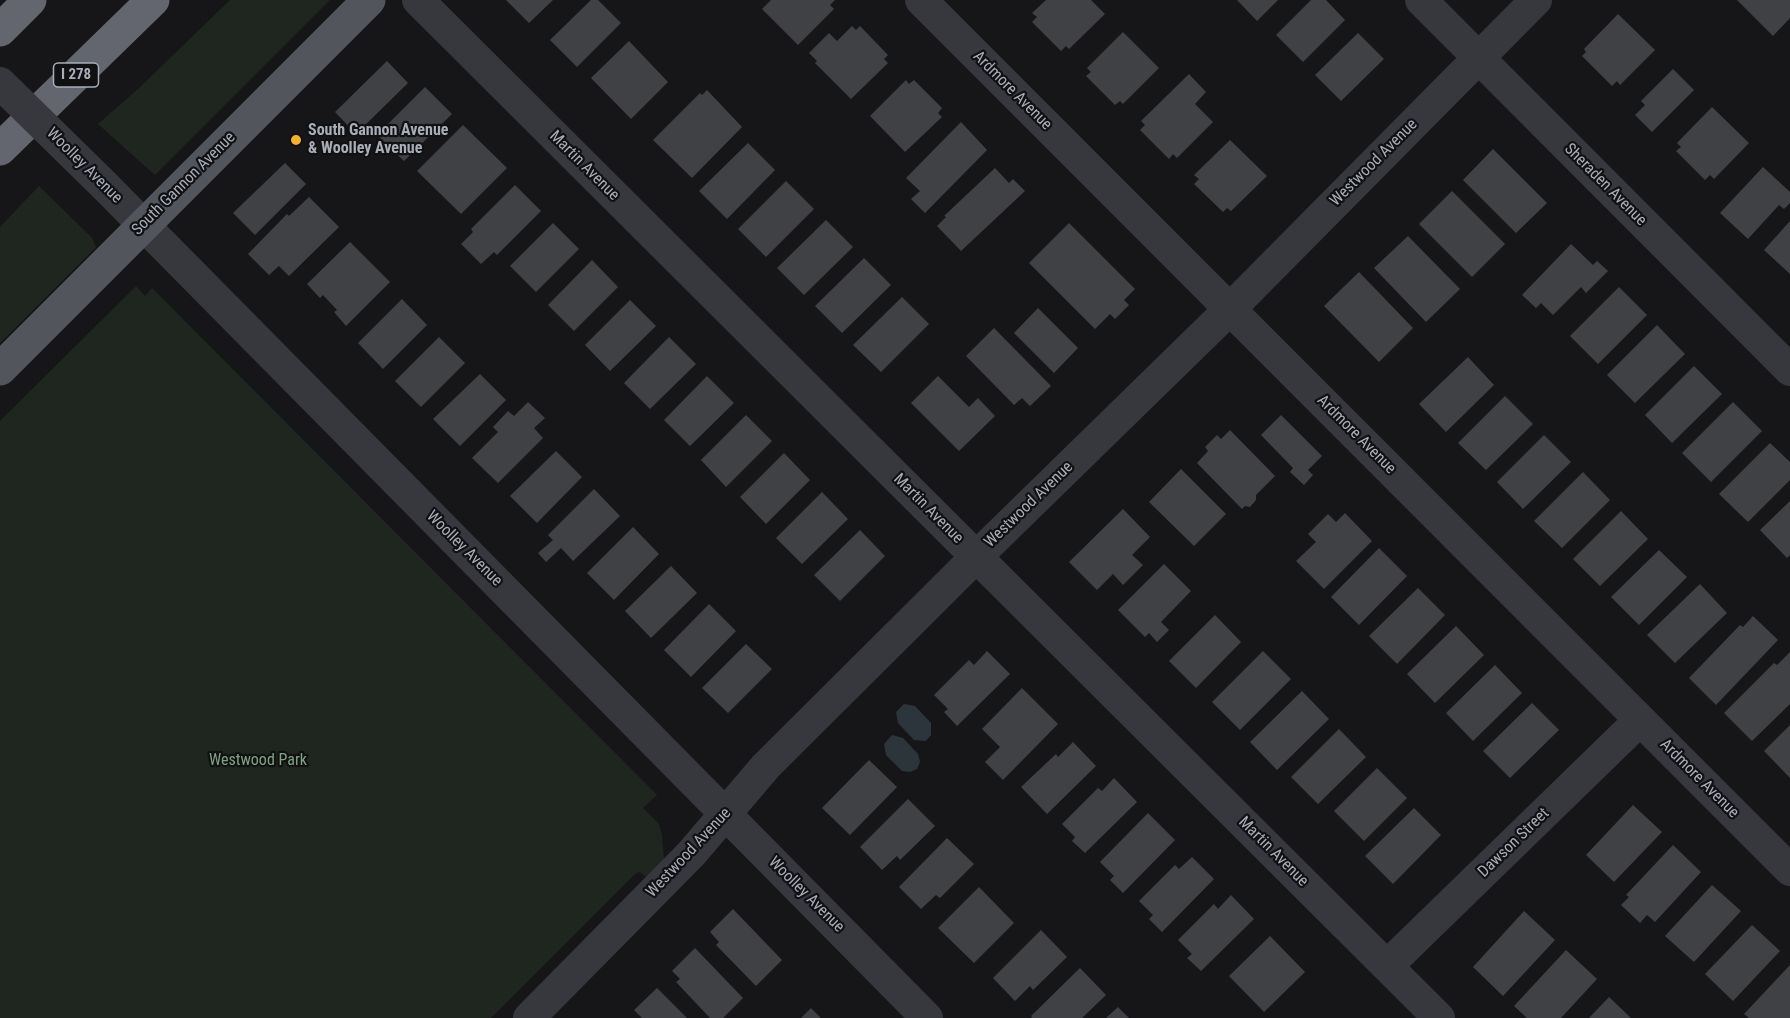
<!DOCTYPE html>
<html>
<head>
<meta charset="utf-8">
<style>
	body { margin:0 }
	canvas { display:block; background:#161618 }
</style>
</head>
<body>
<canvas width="1790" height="1018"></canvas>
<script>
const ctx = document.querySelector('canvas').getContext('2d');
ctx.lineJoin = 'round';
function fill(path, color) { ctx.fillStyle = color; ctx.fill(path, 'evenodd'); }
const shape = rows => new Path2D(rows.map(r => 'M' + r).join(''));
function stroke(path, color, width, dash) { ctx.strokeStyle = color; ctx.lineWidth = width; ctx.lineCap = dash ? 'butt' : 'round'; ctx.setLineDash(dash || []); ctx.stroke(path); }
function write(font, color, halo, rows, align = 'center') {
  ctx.font = font + ' "Roboto Condensed",sans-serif'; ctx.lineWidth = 4.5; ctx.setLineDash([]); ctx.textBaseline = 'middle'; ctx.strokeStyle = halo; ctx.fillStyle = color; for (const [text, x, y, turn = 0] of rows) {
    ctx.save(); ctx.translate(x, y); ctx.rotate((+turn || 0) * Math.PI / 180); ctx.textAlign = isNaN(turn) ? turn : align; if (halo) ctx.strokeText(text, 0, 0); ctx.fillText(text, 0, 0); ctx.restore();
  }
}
const green = shape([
	[230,0,330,0,155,175,98,124,138,89],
	[39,186,92,238,96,247,0,343,0,227],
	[136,286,145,296,152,288,657,795,643,808,659,824,662,835,664,859,648,878,640,872,636,873,491,1018,0,1018,0,421]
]);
const water = shape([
	[904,704,915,706,931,723,931,735,926,741,914,740,898,723,896,712],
	[892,735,903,738,918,754,920,762,917,769,910,772,902,771,886,755,884,744]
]);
const building = shape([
	[506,0,553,0,529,23],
	[591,0,598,0,621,23,577,67,550,40],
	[771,0,835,0,830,5,834,9,798,45,762,9],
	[1046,0,1091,0,1105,14,1069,49,1066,46,1061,51,1032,22,1037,17,1032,13],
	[1237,0,1278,0,1257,21],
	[1311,0,1326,0,1345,20,1303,62,1276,35],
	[1737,0,1790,0,1790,18,1773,36],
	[1618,14,1655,50,1620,85,1617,81,1612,86,1582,56,1586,52,1584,49],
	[852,26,856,30,860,26,888,55,884,59,888,63,851,99,815,63,817,61,809,53,829,33,837,41],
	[1123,32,1159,68,1123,104,1120,101,1115,105,1086,76,1091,72,1087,68],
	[1358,33,1384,59,1341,101,1315,75],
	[629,41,668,82,631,119,591,78],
	[387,61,408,83,356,134,335,112],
	[1673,69,1694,90,1652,132,1635,115,1645,105,1641,101],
	[1189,74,1206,92,1195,104,1213,122,1177,158,1173,154,1169,159,1140,130,1145,125,1141,121],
	[906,80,909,84,914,80,942,108,938,113,942,117,905,152,870,116],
	[425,87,452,114,404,161,377,135],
	[707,90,742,127,692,178,653,140,700,93,702,95],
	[1712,107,1749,143,1714,179,1710,175,1705,180,1676,151,1681,147,1677,143],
	[961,122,987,150,925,213,911,199,920,191,906,178],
	[463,125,507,168,461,214,417,171],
	[1230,140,1267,176,1231,211,1227,208,1223,212,1194,184,1199,179,1194,175],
	[748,143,775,170,727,219,699,191],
	[1493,149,1547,203,1516,233,1463,180],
	[285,163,306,184,255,235,233,213],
	[1763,167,1790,192,1790,203,1784,209,1779,205,1748,239,1720,213],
	[995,168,1009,183,1013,179,1025,191,961,251,937,226,946,217,944,216],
	[786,181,814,209,766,257,738,229],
	[515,185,541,211,497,255,494,252,481,264,461,244,473,232,471,229],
	[1452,191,1505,244,1472,277,1419,224],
	[309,197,339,227,289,276,279,266,269,275,248,254,287,214,289,216],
	[826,220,853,247,804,295,777,268],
	[1790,221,1790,274,1764,250],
	[553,223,579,249,536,292,510,266],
	[1069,223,1135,289,1124,300,1129,305,1115,319,1110,314,1095,329,1029,263],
	[1408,236,1460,289,1426,322,1374,268],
	[350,242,390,282,346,326,334,312,337,310,323,295,320,298,307,284],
	[1571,244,1593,265,1597,261,1608,271,1586,293,1581,287,1553,315,1541,303,1536,308,1522,295],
	[864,258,891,285,842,333,815,306],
	[592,260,618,287,574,331,548,305],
	[1359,272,1413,328,1379,362,1324,306],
	[1619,287,1647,315,1598,364,1570,336],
	[902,297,929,324,881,372,853,345],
	[402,299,427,325,383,369,358,343],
	[630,300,656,326,610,371,585,345],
	[1038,308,1078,348,1054,373,1014,333],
	[1657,325,1685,354,1635,403,1607,375],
	[994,328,1051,386,1030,406,1022,398,1014,405,966,356],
	[439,337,465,363,421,407,395,381],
	[669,337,696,364,650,409,624,383],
	[1468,357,1494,385,1446,432,1419,404],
	[1694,366,1722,394,1672,443,1645,415],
	[480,374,506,400,460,446,433,419],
	[707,376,734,403,690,446,664,420],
	[938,376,969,407,978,398,995,416,959,451,911,403],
	[1505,396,1533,424,1486,470,1458,443],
	[528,402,545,418,534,428,543,438,498,483,472,458,498,432,493,427,508,411,514,416],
	[1733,402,1762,431,1711,482,1682,453],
	[746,415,772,441,726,487,701,460],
	[1281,415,1322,456,1308,470,1313,475,1304,485,1290,472,1293,468,1261,435],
	[1230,430,1275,476,1256,495,1256,500,1250,507,1245,506,1242,509,1197,463,1208,451,1205,447,1217,435,1221,439],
	[1544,435,1571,462,1523,509,1497,482],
	[1770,443,1790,462,1790,480,1748,522,1719,494],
	[556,451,582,477,537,523,510,496],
	[784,453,810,480,766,524,740,497],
	[1181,469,1226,514,1194,546,1149,502],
	[1583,472,1610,500,1562,548,1534,521],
	[594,489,620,516,573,561,561,548,546,562,538,553,553,540,548,535],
	[822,492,848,519,802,564,776,538],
	[1790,501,1790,555,1787,558,1760,530],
	[1123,509,1150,537,1132,555,1143,565,1123,585,1113,574,1097,590,1069,562],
	[1621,511,1648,539,1600,586,1573,559],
	[1345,513,1372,541,1324,589,1296,561,1316,542,1308,534,1328,514,1336,522],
	[633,527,659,554,614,600,587,573],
	[860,530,885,556,840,601,814,575],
	[1379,548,1407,576,1359,625,1331,597],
	[1659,550,1687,577,1639,625,1611,597],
	[1164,564,1191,591,1161,622,1169,630,1157,642,1149,633,1145,637,1118,610],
	[671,566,697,593,651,638,625,611],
	[1700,584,1727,613,1675,663,1647,635],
	[1418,588,1445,615,1397,664,1369,636],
	[709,604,736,631,691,677,664,650],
	[1215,615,1241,642,1196,688,1169,661],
	[1753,616,1778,640,1716,705,1689,678,1740,625,1743,627],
	[1456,626,1484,655,1435,703,1407,674],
	[746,644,772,669,728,713,702,688],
	[987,651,1010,674,957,726,944,712,948,709,934,695,969,660,974,665],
	[1263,651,1291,679,1240,730,1212,702],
	[1790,652,1790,704,1752,741,1724,713,1774,663,1777,665],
	[1495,665,1522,693,1473,741,1446,713],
	[1022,688,1058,724,1003,780,985,762,1000,747,982,729],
	[1302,691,1329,719,1277,770,1250,742],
	[1532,703,1559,730,1510,778,1483,751],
	[1790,725,1790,778,1764,751],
	[1339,729,1366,757,1318,804,1291,777],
	[1073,742,1096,766,1047,814,1021,787,1056,754,1058,757],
	[869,760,897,787,850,835,822,808],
	[1377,768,1407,798,1364,841,1334,811],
	[1114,778,1137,802,1085,853,1072,841,1075,837,1062,824,1098,788,1102,791],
	[908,799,935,826,900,860,897,856,882,870,860,847],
	[1633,805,1662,832,1614,882,1586,855],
	[1414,808,1441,835,1393,884,1365,856],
	[1148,813,1175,840,1123,893,1110,880,1114,876,1100,862],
	[947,838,974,864,940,898,936,895,921,909,899,887],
	[1673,845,1701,872,1655,922,1647,915,1640,923,1621,905,1629,897,1626,895],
	[1192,857,1214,879,1162,932,1149,919,1153,915,1139,901,1175,865,1179,869],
	[1712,885,1741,911,1694,962,1665,936],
	[979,887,1014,923,974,963,938,928],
	[1231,895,1254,919,1201,971,1187,958,1192,954,1178,940,1214,904,1218,909],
	[733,909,782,960,756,986,716,945,719,942,710,932],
	[1524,911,1555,940,1503,996,1473,967],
	[1752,925,1780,951,1733,1001,1705,974],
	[1041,930,1067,957,1033,990,1030,986,1015,1001,993,978],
	[1270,936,1305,972,1264,1012,1229,976],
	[695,948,743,998,723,1018,710,1018,676,982,680,979,672,971],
	[1566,950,1597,979,1561,1018,1527,1018,1514,1006],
	[1790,965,1790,1018,1749,1018,1744,1014],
	[1080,968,1106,995,1082,1018,1032,1018,1031,1016],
	[657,988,687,1018,642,1018,634,1010],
	[1609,997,1631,1018,1589,1018],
	[1118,1007,1129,1018,1106,1018],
	[811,1008,821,1018,801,1018]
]);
const minor = shape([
	[418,0,1439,1018],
	[921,0,1790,870],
	[1421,0,1790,370],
	[105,186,927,1018],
	[1387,966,1640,720],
	[529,1018,691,854,766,766,976,557,1230,309,1536,0]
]);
const major = shape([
	[0,369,369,0]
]);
const highway = shape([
	[0,30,30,0],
	[0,149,153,0]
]);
const minorBridge = shape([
	[0,83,105,186]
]);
const markers = [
	[296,140,6,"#f2b134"]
];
const shields = [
	[76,75,45]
];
const shieldNames = [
	["I 278",76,75]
];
const streetNames = [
	["Ardmore Avenue",1012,91,45],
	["Westwood Avenue",1374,163,-45],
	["Woolley Avenue",84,166,45],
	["Martin Avenue",584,166,45],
	["South Gannon Avenue",184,184,-45],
	["Sheraden Avenue",1605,185,45],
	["Ardmore Avenue",1356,435,45],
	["Westwood Avenue",1029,505,-44],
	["Martin Avenue",928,509,45],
	["Woolley Avenue",464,549,45],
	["Ardmore Avenue",1699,779,45],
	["Dawson Street",1514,843,-44],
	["Martin Avenue",1273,852,45],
	["Westwood Avenue",689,853,-47],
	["Woolley Avenue",806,895,45]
];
const poiNames = [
	["South Gannon Avenue",308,131],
	["& Woolley Avenue",308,149]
];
const parkNames = [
	["Westwood Park",258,761]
];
fill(green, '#1e261f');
fill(water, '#2c353c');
fill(building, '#404145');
stroke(minor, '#37383d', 32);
stroke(major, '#53555c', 33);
stroke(highway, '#63666e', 33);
stroke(minorBridge, '#37383d', 32);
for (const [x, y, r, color] of markers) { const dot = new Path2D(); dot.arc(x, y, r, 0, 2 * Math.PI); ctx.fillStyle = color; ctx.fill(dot); stroke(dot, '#111113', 2); }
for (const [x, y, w] of shields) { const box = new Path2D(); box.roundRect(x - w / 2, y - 12, w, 24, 4.5); ctx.fillStyle = '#111113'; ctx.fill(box); stroke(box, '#a8adb8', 1.5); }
write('bold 15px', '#a8adb8', null, shieldNames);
write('16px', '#a8adb8', '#111113', streetNames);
write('bold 16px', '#a8adb8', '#111113', poiNames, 'left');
write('16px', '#7fa381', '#111113', parkNames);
</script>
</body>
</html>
